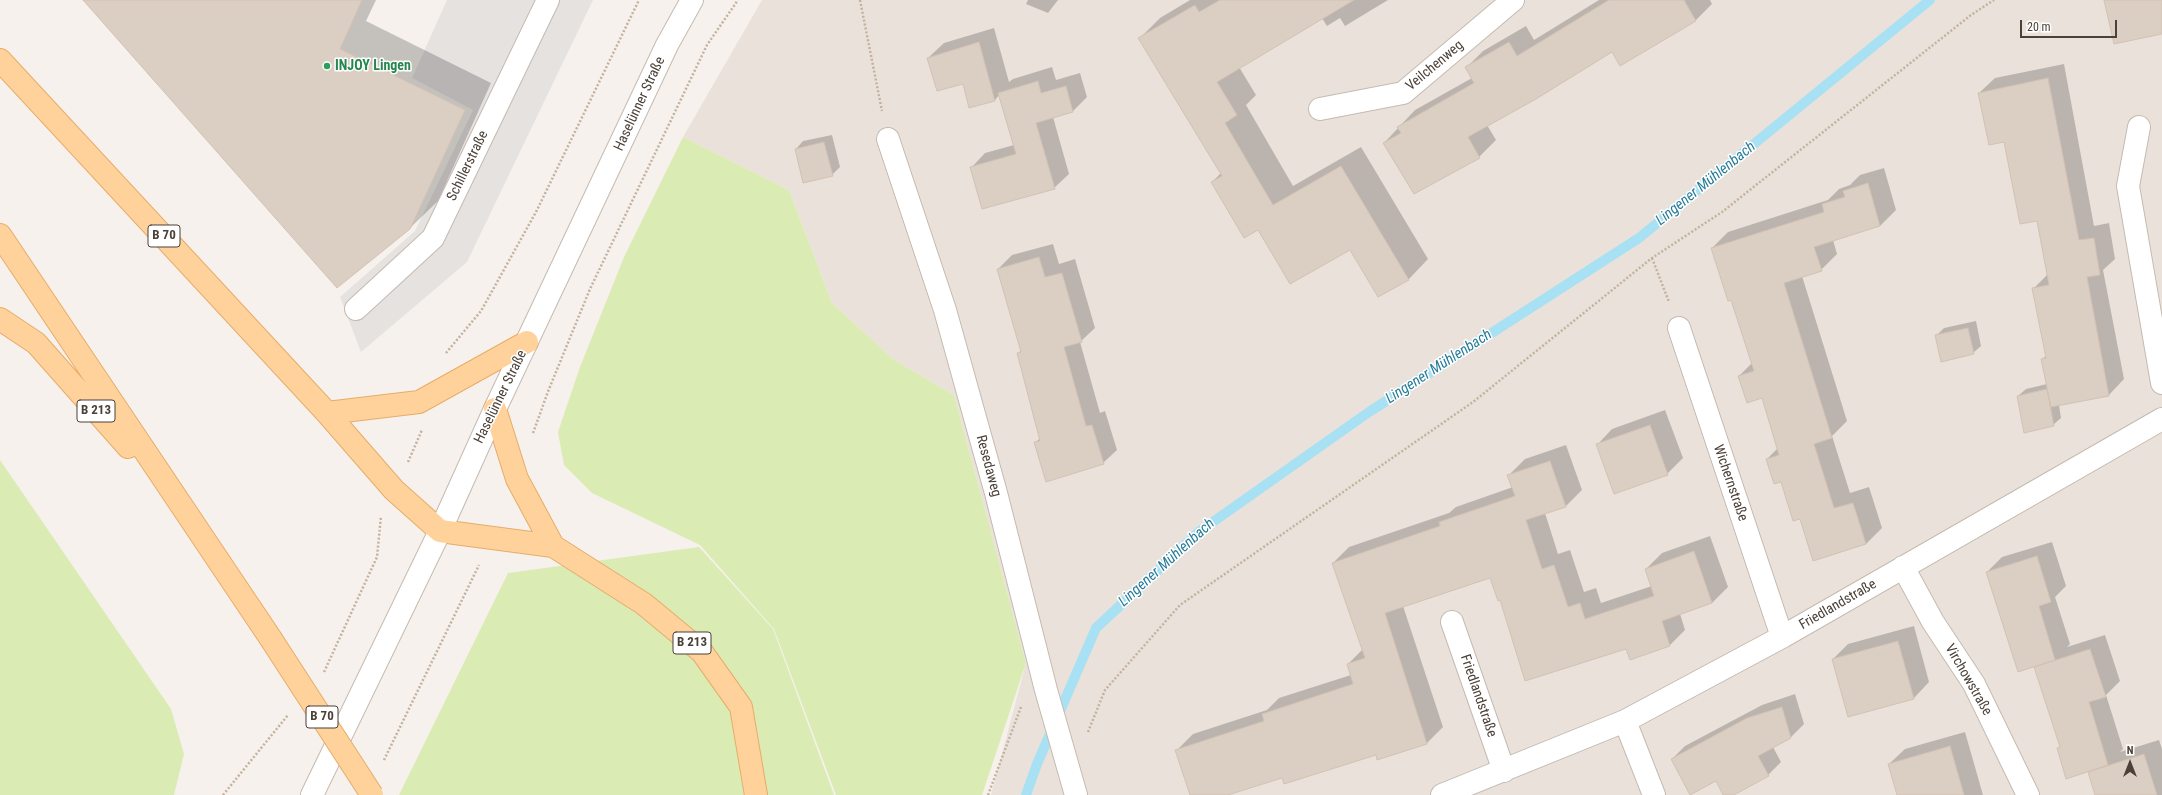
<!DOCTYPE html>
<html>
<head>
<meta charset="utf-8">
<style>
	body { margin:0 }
	#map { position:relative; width:2162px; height:795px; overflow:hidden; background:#f6f1ec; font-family:"Roboto Condensed",sans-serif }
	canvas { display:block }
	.north { position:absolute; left:2110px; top:743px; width:40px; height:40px; -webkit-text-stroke:3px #fff; paint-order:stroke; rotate:0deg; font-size:11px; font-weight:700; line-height:16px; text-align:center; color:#4b4139 }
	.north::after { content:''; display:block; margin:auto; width:14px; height:18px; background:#4b4139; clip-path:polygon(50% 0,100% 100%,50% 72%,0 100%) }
	.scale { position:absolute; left:2020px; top:20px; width:97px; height:18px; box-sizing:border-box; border:2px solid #4b4139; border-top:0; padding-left:5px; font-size:12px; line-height:14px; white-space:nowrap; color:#4b4139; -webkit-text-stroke:3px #fff; paint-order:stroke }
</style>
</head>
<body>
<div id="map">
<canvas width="2162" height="795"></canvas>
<div class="north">N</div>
<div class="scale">20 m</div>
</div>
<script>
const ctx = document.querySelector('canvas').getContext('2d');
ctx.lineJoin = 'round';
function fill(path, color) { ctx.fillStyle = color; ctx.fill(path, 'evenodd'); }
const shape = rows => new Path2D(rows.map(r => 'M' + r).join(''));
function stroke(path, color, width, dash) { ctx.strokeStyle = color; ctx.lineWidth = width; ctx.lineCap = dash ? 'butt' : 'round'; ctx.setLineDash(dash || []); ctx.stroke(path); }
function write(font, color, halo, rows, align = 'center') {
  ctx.font = font + ' "Roboto Condensed",sans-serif'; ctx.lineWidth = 3; ctx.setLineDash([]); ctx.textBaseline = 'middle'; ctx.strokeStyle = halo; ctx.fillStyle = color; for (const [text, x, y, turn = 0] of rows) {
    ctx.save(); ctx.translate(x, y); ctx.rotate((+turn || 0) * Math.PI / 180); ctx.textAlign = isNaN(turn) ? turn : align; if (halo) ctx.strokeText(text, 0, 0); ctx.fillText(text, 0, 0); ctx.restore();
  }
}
const residential = shape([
	[762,0,2162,0,2162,795,991,795,1026,663,954,395,893,359,832,303,789,190,683,137]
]);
const green = shape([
	[683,137,789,190,832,303,893,359,954,395,1026,663,982,795,836,795,774,629,700,545,592,493,564,465,558,432,580,367,624,257],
	[0,460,171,709,184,754,174,795,0,795],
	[699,547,773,629,834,795,399,795,508,573]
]);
const parking = shape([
	[447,0,593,0,467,262,361,352,340,297,415,231,473,110,412,78]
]);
const shadow = shape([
	[84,0,376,0,366,21,491,83,438,201,410,228],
	[1028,0,1058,0,1048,13,1026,4],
	[1190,0,1388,0,1345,26,1340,18,1327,26,1322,18,1239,67,1256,95,1246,105,1293,186,1361,147,1428,259,1409,279,1350,249,1259,228,1212,182,1221,173,1140,38,1160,18],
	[1599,0,1710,0,1712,4,1696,20,1620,65,1612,50,1487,125,1496,140,1479,157,1384,143,1415,110,1472,78,1466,68,1483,51,1526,26,1534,40],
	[994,28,1009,82,1013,79,1052,67,1056,80,1080,73,1087,97,1073,111,1053,117,1069,174,1054,188,971,168,985,153,1014,145,999,95,995,100,970,107,964,82,928,58,944,43],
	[2064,64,2094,226,2109,223,2115,259,2103,270,2124,379,2109,395,2059,405,2061,418,2053,425,2018,396,2026,389,2047,384,2042,359,2047,355,2033,289,2048,274,2037,220,2005,140,1979,93,1995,78],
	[832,135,840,167,832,175,796,149,803,141],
	[1884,168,1896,210,1880,226,1833,240,1837,254,1821,270,1802,276,1847,421,1832,436,1850,493,1869,487,1882,528,1866,544,1800,517,1782,480,1767,459,1778,448,1762,397,1739,376,1752,363,1731,299,1712,248,1728,232,1828,200,1839,189,1850,185,1860,175],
	[1053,244,1059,264,1075,259,1095,328,1080,342,1100,413,1105,411,1117,450,1103,463,1035,443,1040,438,1018,354,1021,350,998,269,1012,255],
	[1976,321,1981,346,1973,353,1936,336,1944,328],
	[1665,410,1683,458,1667,474,1597,445,1612,429],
	[1566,445,1582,490,1566,506,1545,513,1558,554,1570,550,1584,592,1596,588,1601,603,1652,586,1646,569,1662,553,1710,536,1728,587,1712,603,1680,614,1685,630,1669,646,1626,647,1500,599,1490,577,1403,606,1443,727,1427,743,1378,759,1377,754,1283,776,1225,795,1191,795,1177,750,1193,734,1267,710,1279,698,1351,675,1348,664,1363,649,1333,563,1349,547,1449,513,1456,507,1513,487,1509,475,1525,459],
	[2052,542,2066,586,2055,597,2070,644,2067,647,2105,635,2120,681,2106,695,2123,749,2120,752,2159,740,2162,749,2162,795,2096,795,2089,772,2093,769,2058,748,2061,746,2036,668,2039,664,1987,572,2002,557],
	[1914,626,1929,682,1914,698,1848,716,1833,659,1848,644],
	[1795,694,1804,724,1791,737,1773,747,1781,762,1768,775,1732,795,1725,795,1716,779,1672,759,1685,746,1762,705],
	[1965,732,1983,795,1898,795,1889,764,1905,749]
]);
const stream = shape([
	[1026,795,1037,764,1096,628,1200,531,1369,412,1639,238,1930,0]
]);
const building = shape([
	[83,0,362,0,340,49,465,110,410,229,337,288,83,0],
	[1220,0,1354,0,1217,82,1237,115,1225,123,1273,205,1341,166,1409,280,1378,297,1350,250,1290,284,1258,230,1244,238,1211,182,1222,176,1138,38,1195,5,1199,12,1220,0],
	[1609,0,1684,0,1696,21,1620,66,1612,52,1536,99,1468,137,1480,158,1414,194,1383,143,1401,133,1397,127,1474,83,1465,67,1509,42,1517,56,1609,0],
	[2104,0,2162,0,2162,34,2114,44,2104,0],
	[979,42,995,101,969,108,963,84,937,91,927,58,979,42],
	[2048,78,2079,240,2094,238,2100,275,2087,277,2109,396,2051,407,2041,359,2046,358,2032,288,2049,285,2037,221,2020,224,2004,142,1989,145,1978,93,2048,78],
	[1038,81,1041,93,1066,86,1073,112,1036,123,1055,189,982,209,970,167,1016,154,998,93,1038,81],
	[824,142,833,176,803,183,795,149,824,142],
	[1868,183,1880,226,1814,247,1822,271,1784,283,1832,438,1814,444,1834,508,1853,503,1866,544,1813,561,1800,519,1793,521,1781,482,1774,484,1766,459,1779,455,1762,398,1747,403,1738,376,1754,371,1731,300,1728,301,1711,248,1824,212,1822,204,1845,197,1843,191,1868,183],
	[1039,257,1045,277,1062,273,1082,342,1064,347,1086,426,1092,425,1104,464,1046,482,1034,442,1040,441,1017,353,1021,352,997,269,1039,257],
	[1968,328,1974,354,1941,362,1935,335,1968,328],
	[2047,389,2054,426,2024,433,2017,396,2047,389],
	[1650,425,1668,475,1614,494,1596,444,1650,425],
	[1550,461,1566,507,1526,520,1542,569,1554,565,1568,607,1580,603,1585,619,1654,596,1645,569,1694,551,1712,603,1662,621,1670,646,1630,660,1626,649,1525,681,1500,600,1498,601,1490,578,1385,613,1427,744,1377,760,1376,755,1284,784,1282,778,1228,795,1190,795,1175,750,1264,721,1262,714,1353,684,1347,664,1365,658,1332,563,1440,526,1439,522,1515,496,1507,475,1550,461],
	[2037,556,2051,602,2039,606,2055,660,2018,672,1986,572,2037,556],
	[1898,641,1914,699,1848,717,1832,659,1898,641],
	[2090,649,2106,697,2089,702,2108,765,2066,779,2057,748,2060,747,2034,667,2090,649],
	[1782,707,1791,738,1758,756,1769,776,1734,795,1723,795,1716,781,1690,795,1671,759,1747,718,1782,707],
	[1950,746,1964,795,1897,795,1888,764,1950,746],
	[2144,754,2157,795,2095,795,2088,772,2144,754]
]);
const path = shape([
	[860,0,882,111],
	[1652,258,1669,302],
	[446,353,481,311,536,212,639,0],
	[533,433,549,389,590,289,707,45,738,0],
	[408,462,422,430],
	[324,672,377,557,381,516],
	[1088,732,1105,690,1180,605,1473,402,1652,258,1722,212,1971,15,1994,0],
	[384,760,479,565],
	[223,795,288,715],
	[988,795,1021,707]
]);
const minor = shape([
	[1320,109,1403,93,1513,0],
	[2139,127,2128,186,2162,383],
	[888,139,945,310,996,493,1046,690,1076,795],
	[356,309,433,238,548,0],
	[1679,328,1782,637],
	[1903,567,1933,622,1974,684,2028,795],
	[1452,622,1504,771],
	[1625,721,1654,795],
	[312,795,440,531,495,409,667,45,692,0],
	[1442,795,1625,721,1782,637,2162,419]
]);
const major = shape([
	[0,60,327,413,394,490,440,531,553,546,644,604,702,652,741,707,756,795],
	[0,235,271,639],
	[0,319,36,343,128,447],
	[495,409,517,479,553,546],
	[327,413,419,402,527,342]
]);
const majorBridge = shape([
	[271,639,372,795]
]);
const markers = [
	[327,66,4,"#2e9e5b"]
];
const shields = [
	[164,236,32],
	[96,411,38],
	[692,643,38],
	[322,717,32]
];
const shieldNames = [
	["B 70",164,236],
	["B 213",96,411],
	["B 213",692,643],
	["B 70",322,717]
];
const leisureNames = [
	["INJOY Lingen",335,66]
];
const streetNames = [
	["Veilchenweg",1435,66,-40],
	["Haselünner Straße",640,104,-65],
	["Schillerstraße",468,166,-64],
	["Haselünner Straße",501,397,-64],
	["Resedaweg",988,466,75],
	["Wichernstraße",1730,483,71],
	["Friedlandstraße",1838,605,-30],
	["Virchowstraße",1968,680,60],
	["Friedlandstraße",1478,696,71]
];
const waterNames = [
	["Lingener Mühlenbach",1706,184,-39],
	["Lingener Mühlenbach",1439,367,-33],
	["Lingener Mühlenbach",1167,563,-42]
];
fill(residential, '#eae2da');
fill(green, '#dbebb4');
fill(parking, '#e5e2e0');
fill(shadow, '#0003');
stroke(stream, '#a8e1f3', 10);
fill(building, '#dbcec3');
stroke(building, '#d3c2b3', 1);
stroke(minor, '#c5bab0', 24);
stroke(major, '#e7ac68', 24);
stroke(path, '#c4b19e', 2.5, [2, 2]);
stroke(minor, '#fff', 22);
stroke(major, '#ffd29c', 22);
stroke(majorBridge, '#e7ac68', 24, []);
stroke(majorBridge, '#ffd29c', 22);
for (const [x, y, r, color] of markers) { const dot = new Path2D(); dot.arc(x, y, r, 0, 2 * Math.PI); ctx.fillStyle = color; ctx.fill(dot); stroke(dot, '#fff', 1.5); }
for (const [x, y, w] of shields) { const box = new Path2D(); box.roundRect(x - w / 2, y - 11, w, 22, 3); ctx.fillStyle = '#fff'; ctx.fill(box); stroke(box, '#4b4139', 1); }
write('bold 13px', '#4b4139', null, shieldNames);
write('bold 14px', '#27864d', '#fff', leisureNames, 'left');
write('14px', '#4b4139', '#fff', streetNames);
write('italic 15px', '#277c99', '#fff', waterNames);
</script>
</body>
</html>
